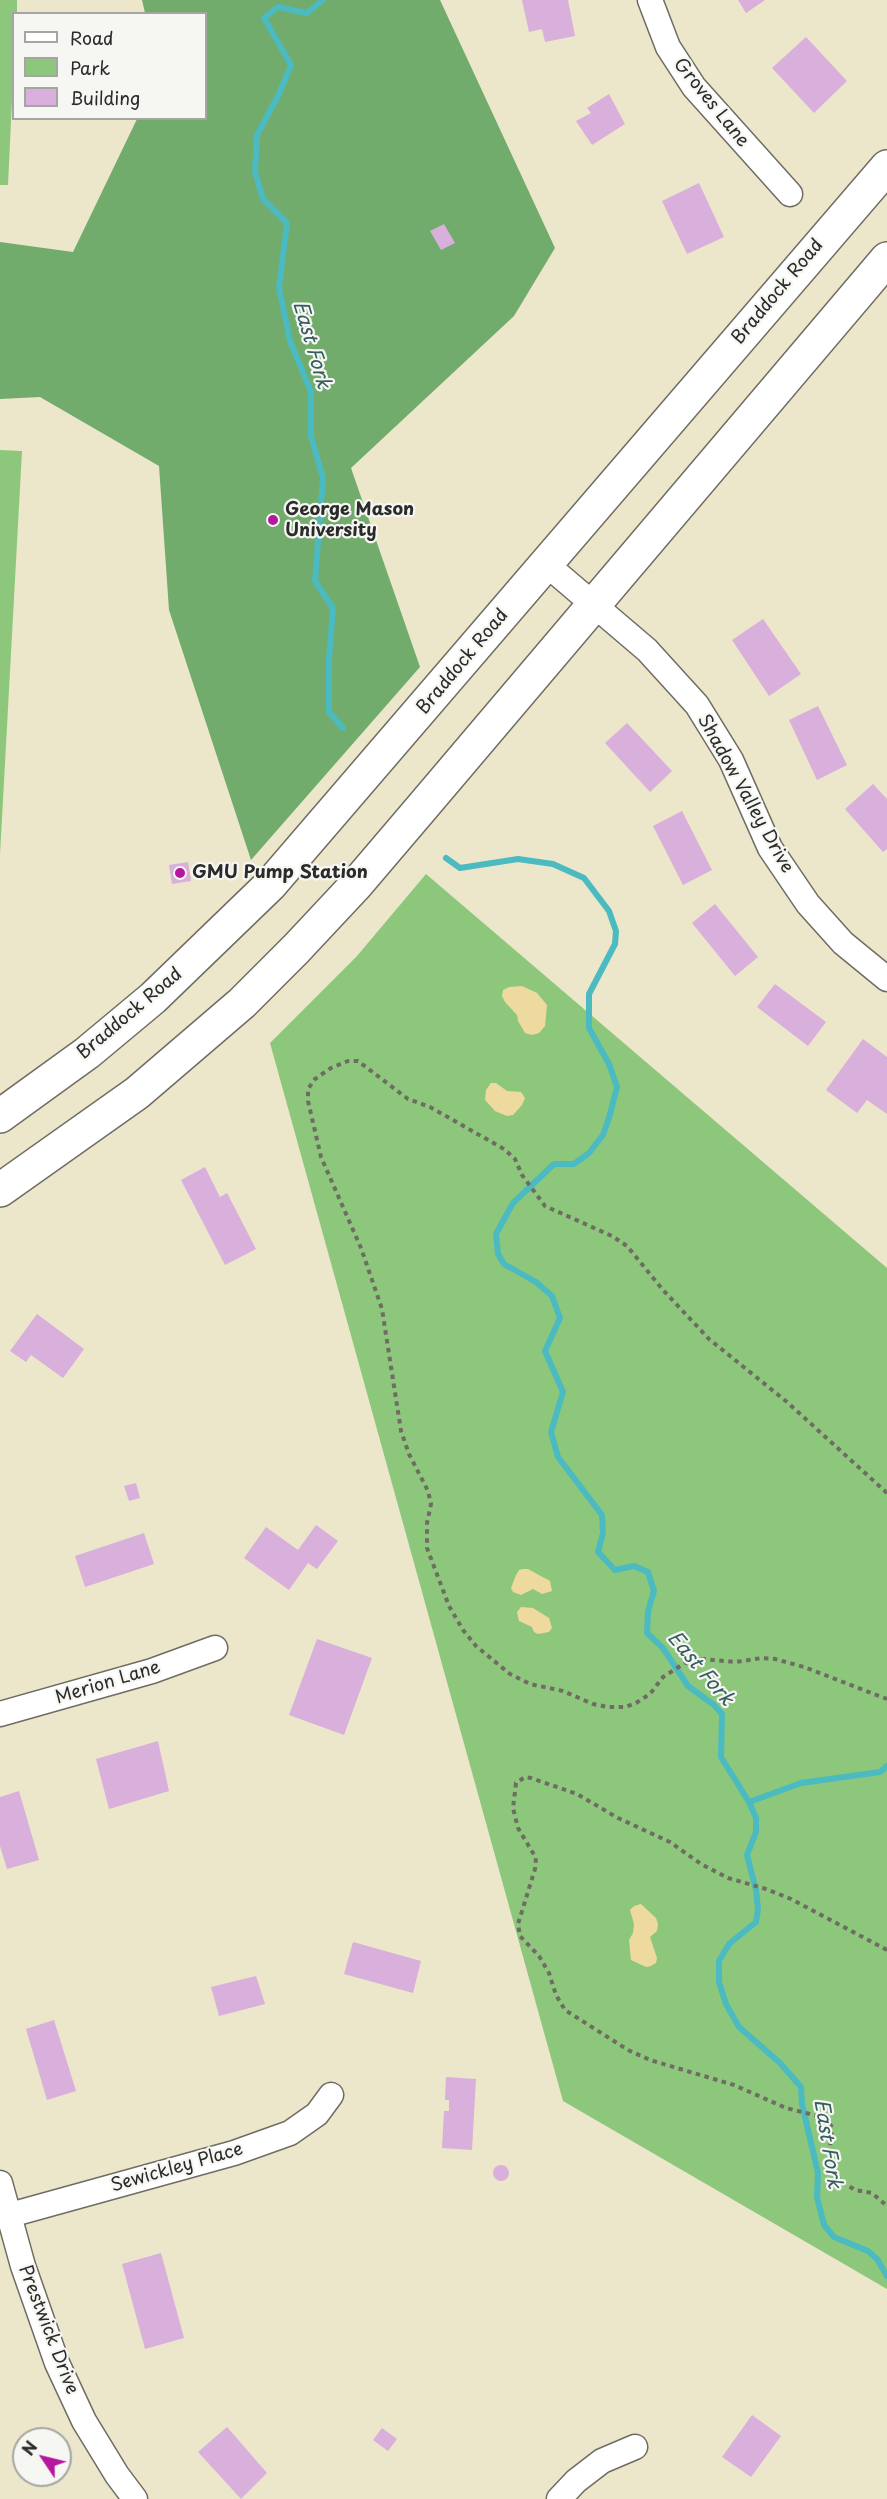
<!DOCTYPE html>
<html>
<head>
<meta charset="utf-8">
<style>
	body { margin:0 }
	#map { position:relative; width:887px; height:2499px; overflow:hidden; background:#ece6cb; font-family:"Playpen Sans",sans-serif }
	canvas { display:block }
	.legend { position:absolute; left:12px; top:12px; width:195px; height:108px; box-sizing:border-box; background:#f6f6f2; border:2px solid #a5a5a2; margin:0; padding:8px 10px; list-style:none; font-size:18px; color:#2b2b2b }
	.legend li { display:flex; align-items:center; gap:12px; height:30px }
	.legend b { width:30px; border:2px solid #a5a5a2 }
	.north { position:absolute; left:12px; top:2427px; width:60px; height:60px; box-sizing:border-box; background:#f6f6f2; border:2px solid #a5a5a2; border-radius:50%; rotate:305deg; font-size:16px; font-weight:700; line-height:24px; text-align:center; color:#2b2b2b }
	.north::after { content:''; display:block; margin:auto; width:21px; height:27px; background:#b5179e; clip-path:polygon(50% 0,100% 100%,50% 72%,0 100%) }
</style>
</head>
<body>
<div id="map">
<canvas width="887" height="2499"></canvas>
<ul class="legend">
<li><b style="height:8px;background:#fff"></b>Road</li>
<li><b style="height:16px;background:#8dc77c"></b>Park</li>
<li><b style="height:16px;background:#d9afdb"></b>Building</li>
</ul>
<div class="north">N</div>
</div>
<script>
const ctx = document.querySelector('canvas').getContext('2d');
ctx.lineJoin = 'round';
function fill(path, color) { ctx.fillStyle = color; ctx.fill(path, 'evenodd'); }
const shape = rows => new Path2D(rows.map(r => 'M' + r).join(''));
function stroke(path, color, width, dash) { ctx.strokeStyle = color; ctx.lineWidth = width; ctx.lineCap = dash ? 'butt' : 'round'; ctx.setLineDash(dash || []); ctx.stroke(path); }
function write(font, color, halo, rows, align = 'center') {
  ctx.font = font + ' "Playpen Sans",sans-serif'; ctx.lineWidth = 4.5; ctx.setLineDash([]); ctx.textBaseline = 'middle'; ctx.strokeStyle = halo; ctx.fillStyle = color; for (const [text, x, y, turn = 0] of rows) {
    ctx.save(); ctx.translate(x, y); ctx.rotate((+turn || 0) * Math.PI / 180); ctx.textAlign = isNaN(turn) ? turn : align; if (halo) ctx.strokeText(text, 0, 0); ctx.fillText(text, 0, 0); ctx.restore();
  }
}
const green = shape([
	[0,0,17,0,17,13,14,14,13,79,8,185,0,185],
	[0,450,22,451,0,855],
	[426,874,887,1268,887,2289,563,2101,270,1043,357,956]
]);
const forest = shape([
	[142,0,440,0,555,248,514,316,351,468,420,667,251,860,169,610,159,466,40,397,0,399,0,242,73,252,137,119,206,118,206,14,145,13]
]);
const sand = shape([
	[522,986,537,993,547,1005,545,1026,539,1033,532,1035,525,1033,518,1021,517,1015,505,1002,502,996,503,990,509,987],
	[491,1083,496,1083,507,1091,521,1092,525,1098,522,1105,513,1115,507,1116,495,1111,485,1100,486,1090],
	[523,1569,528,1569,550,1581,552,1591,542,1594,533,1589,521,1595,513,1592,511,1588,516,1575,519,1570],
	[521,1607,533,1608,549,1618,552,1628,549,1632,538,1634,534,1632,532,1627,519,1621,517,1612],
	[641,1904,656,1918,658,1924,657,1931,650,1937,657,1958,656,1963,651,1966,646,1967,631,1960,629,1940,633,1933,634,1924,630,1910,634,1906]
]);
const stream = shape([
	[323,0,307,13,278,7,264,18,291,65,279,94,257,135,255,172,263,199,287,223,279,288,290,341,311,392,311,436,323,478,315,581,333,608,329,659,329,712,343,728],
	[446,858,460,868,518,859,553,864,584,878,609,911,616,931,615,944,589,994,589,1028,609,1064,617,1087,609,1118,603,1135,589,1153,574,1164,554,1164,513,1203,496,1234,498,1254,504,1264,536,1282,552,1296,560,1318,545,1351,563,1392,551,1432,558,1457,602,1515,603,1533,598,1552,615,1570,634,1566,648,1572,654,1591,648,1611,647,1633,663,1648,688,1686,714,1705,722,1714,721,1757,749,1802,756,1818,756,1832,747,1855,756,1890,758,1909,756,1922,729,1944,719,1961,719,1982,726,2004,739,2027,780,2063,801,2087,802,2104,818,2173,817,2197,824,2225,834,2237,868,2251,877,2259,887,2276],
	[749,1802,801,1783,880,1772,887,1766]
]);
const building = shape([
	[522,0,568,0,575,36,545,42,542,29,529,32],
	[738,0,765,0,746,13],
	[806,37,847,81,814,113,772,68],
	[609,94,625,124,592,145,576,121,591,113,587,108],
	[699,183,724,237,687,254,662,201],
	[444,224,455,243,441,250,430,231],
	[763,619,801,674,769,696,732,640],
	[818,706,847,765,817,780,789,720],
	[627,723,672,771,650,792,605,743],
	[873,784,887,799,887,849,883,852,845,809],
	[682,811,712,870,683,885,653,826],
	[188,862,191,881,172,884,169,865],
	[715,904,758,957,735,976,692,923],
	[775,984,826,1022,808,1046,757,1007],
	[863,1039,887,1057,887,1114,867,1100,857,1113,826,1090],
	[205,1167,220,1197,227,1193,256,1249,225,1265,181,1180],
	[37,1314,84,1349,63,1378,31,1355,26,1362,10,1351],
	[136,1483,140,1498,129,1501,124,1486],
	[316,1525,338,1541,317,1569,308,1563,289,1590,244,1558,266,1527,298,1550],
	[144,1533,154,1564,85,1587,75,1556],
	[317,1639,372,1658,344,1735,289,1715],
	[158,1741,169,1791,109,1809,96,1759],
	[19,1791,39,1860,7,1869,0,1846,0,1797],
	[353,1942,421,1961,413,1993,344,1974],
	[256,1976,265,2004,219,2016,211,1987],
	[54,2020,76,2091,47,2100,26,2029],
	[446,2077,476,2079,472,2150,442,2148,444,2111,449,2111,449,2100,445,2100],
	'493 2173a8 8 0 1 1 16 0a8 8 0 1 1-16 0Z',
	[161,2253,184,2338,145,2349,122,2264],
	[752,2415,781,2436,751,2477,722,2457],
	[227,2427,267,2473,241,2499,198,2452],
	[382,2428,397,2439,388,2451,373,2440]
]);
const path = shape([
	[887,1493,787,1402,709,1339,663,1290,627,1246,612,1236,545,1206,522,1175,515,1159,504,1149,430,1107,408,1099,358,1061,348,1061,331,1068,315,1079,308,1089,308,1101,321,1157,361,1248,382,1309,401,1431,409,1454,428,1491,431,1504,427,1523,427,1548,449,1606,463,1630,476,1646,510,1674,530,1684,563,1691,593,1704,608,1707,625,1707,636,1703,650,1694,663,1677,685,1663,702,1659,736,1662,762,1658,775,1659,804,1667,887,1699],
	[887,1950,791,1899,766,1889,728,1878,701,1864,670,1842,618,1818,577,1794,531,1778,525,1777,516,1783,513,1808,518,1828,536,1858,535,1869,518,1924,520,1936,539,1956,549,1973,556,1995,565,2010,628,2050,650,2060,734,2085,786,2108,822,2117,829,2122,832,2128,829,2156,832,2169,841,2181,855,2190,872,2193,887,2206]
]);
const street = shape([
	[650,0,668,47,694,87,790,194],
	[546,564,647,650,697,705,731,760,770,848,808,904,843,943,887,979],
	[0,1714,152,1671,215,1648],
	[0,2183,23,2266,57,2363,84,2421,117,2475,135,2499],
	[10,2215,234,2153,290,2133,317,2114,331,2095],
	[559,2499,576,2481,602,2461,635,2447]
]);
const primary = shape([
	[0,1116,87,1053,153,998,270,885,887,167],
	[0,1190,137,1093,242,1003,296,949,355,886,424,805,887,259]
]);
const markers = [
	[273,520,6,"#b5179e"],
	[180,873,6,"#b5179e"]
];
const streetNames = [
	["Groves Lane",711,103,51],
	["Braddock Road",778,292,-50],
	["Braddock Road",463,662,-50],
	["Shadow Valley Drive",745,794,61],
	["Braddock Road",130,1014,-40],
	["Merion Lane",108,1683,-17],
	["Sewickley Place",177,2168,-16],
	["Prestwick Drive",48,2330,69]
];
const poiNames = [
	["George Mason",285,510],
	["University",285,531],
	["GMU Pump Station",192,873]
];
const waterNames = [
	["East Fork",311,345,74],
	["East Fork",700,1669,50],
	["East Fork",827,2144,81]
];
fill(green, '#8dc77c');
fill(forest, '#72ac6c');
fill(sand, '#eeda9e');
stroke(stream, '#4bbac1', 6);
fill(building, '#d9afdb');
stroke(street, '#6f6c63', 27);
stroke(primary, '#6f6c63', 36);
stroke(path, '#6f6c63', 4, [4.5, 4.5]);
stroke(street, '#fff', 24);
stroke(primary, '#fff', 33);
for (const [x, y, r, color] of markers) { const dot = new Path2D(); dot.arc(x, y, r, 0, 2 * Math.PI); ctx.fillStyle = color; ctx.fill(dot); stroke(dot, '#f6f6f2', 2); }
write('18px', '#2b2b2b', '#f6f6f2', streetNames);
write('bold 18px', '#2b2b2b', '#f6f6f2', poiNames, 'left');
write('italic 20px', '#365d60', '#f6f6f2', waterNames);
</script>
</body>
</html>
